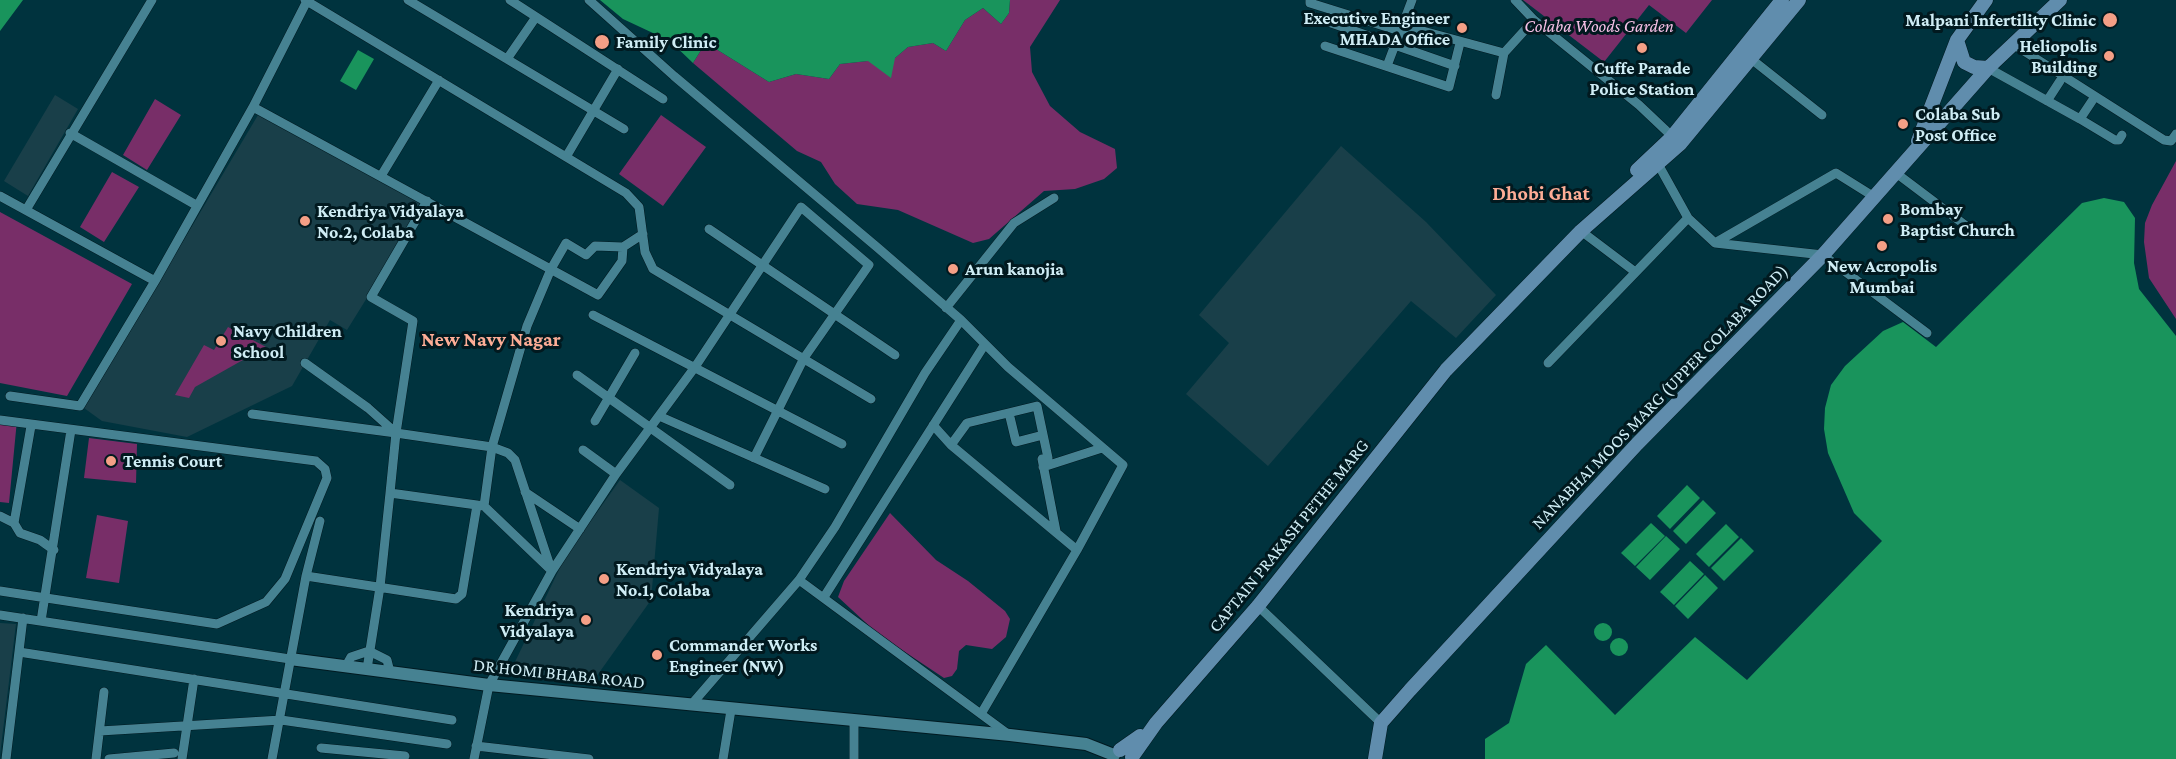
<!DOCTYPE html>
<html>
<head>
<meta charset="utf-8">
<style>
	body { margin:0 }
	canvas { display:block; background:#00333e }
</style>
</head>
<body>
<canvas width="2176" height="759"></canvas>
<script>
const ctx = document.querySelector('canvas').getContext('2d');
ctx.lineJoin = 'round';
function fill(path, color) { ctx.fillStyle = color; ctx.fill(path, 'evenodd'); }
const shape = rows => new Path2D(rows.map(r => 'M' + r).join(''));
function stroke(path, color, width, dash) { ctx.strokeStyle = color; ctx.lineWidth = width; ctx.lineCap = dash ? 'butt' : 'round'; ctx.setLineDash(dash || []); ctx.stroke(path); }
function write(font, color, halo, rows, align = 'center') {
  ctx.font = font + ' "Crimson Pro",serif'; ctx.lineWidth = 6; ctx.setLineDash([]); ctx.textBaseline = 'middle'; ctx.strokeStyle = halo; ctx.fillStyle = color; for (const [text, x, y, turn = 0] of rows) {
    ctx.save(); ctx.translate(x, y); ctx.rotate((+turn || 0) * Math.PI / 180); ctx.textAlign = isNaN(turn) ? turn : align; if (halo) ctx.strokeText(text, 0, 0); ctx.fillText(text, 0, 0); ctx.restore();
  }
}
const built = shape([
	[55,95,78,109,28,196,4,181],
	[261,110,427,201,347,330,330,320,292,386,187,437,102,421,84,408],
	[1341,146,1426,222,1496,295,1456,338,1411,301,1268,466,1186,394,1229,343,1199,315],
	[620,480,659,508,651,600,591,684,522,678,514,664,565,557],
	[0,623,16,624,0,755]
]);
const green = shape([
	[1010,0,1060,0,1030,47,1032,72,1050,106,1080,132,1115,149,1117,168,1104,179,1075,189,1044,191,989,239,973,243,898,210,857,204,835,184,821,162,797,151,693,63,703,47,716,49,769,82,796,74,829,79,840,64,895,58,908,47,933,43,946,51,965,20,983,8,1001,24,1009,13],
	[1523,0,1712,0,1686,33,1649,5,1604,62],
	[155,99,181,115,147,170,123,155],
	[661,115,706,147,663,206,619,174],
	[2176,161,2176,319,2149,278,2144,242,2145,223,2152,205],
	[112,172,139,187,104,242,80,227],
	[0,212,132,284,67,396,0,383],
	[228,327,266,347,195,387,189,398,175,395,204,345,214,350],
	[0,417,17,420,9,503,0,502],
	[89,438,137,444,136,483,84,478],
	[890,513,936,560,968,581,1005,611,1010,619,1006,637,992,649,966,645,959,651,957,669,952,676,944,678,878,634,838,597,844,581],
	[97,515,128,521,119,583,86,578]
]);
const water = shape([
	[0,0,23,0,0,31],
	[600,0,1010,0,1009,13,1001,24,983,8,965,20,946,51,933,43,908,47,895,58,891,78,868,61,840,64,829,79,796,74,769,82,716,49,703,47,693,63,670,41,623,19],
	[358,50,374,59,356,90,340,81],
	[2104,198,2124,202,2135,218,2134,263,2139,289,2176,336,2176,759,1485,759,1485,739,1509,723,1526,664,1546,645,1615,715,1695,637,1747,680,1882,541,1854,513,1828,453,1824,429,1825,408,1831,385,1845,366,1883,331,1903,322,1936,347,2082,203],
	[1687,485,1700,498,1670,529,1657,516],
	[1703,500,1716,513,1686,544,1673,531],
	[1651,523,1665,536,1635,566,1621,553],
	[1726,524,1739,537,1709,567,1696,554],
	[1666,536,1680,549,1650,580,1636,567],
	[1741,538,1754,551,1724,581,1711,568],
	[1690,561,1704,574,1674,605,1660,592],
	[1705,575,1718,588,1688,619,1675,606],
	'1594 632a9 9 0 1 1 18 0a9 9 0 1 1-18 0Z',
	'1610 647a9 9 0 1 1 18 0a9 9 0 1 1-18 0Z'
]);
const minor = shape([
	[305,0,626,193,639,207,645,252,653,269,871,399],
	[408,0,624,129],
	[510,0,663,99],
	[589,0,674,76,878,248,961,320,1008,367,1123,465,1077,550],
	[1310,0,1310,3,1400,31,1408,27,1504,53,1534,20],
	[1515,0,1534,20,1639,105,1676,140],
	[1314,17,1455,66],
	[2013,44,2164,140,2171,141,2176,134],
	[1325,46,1449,87,1460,43],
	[1750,58,1822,115],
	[507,59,536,17],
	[1387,66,1412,0],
	[1988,68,2080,119,2092,101],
	[1496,95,1504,53],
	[2047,101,2060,81],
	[253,107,598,295,622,261,623,247],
	[2080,119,2115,140,2119,140,2122,135],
	[70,133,196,205],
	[566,157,618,69],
	[1658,164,1688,218,1715,243,1823,255,1927,333],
	[1896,173,1965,225],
	[381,176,439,80],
	[0,196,155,281],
	[26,210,152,0],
	[709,229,895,355],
	[1581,231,1634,271],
	[1715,243,1836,173,1876,198],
	[946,308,1014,223,1054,198],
	[593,315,842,444],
	[305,363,368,408,396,433],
	[1548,363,1688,218],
	[577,375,730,485],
	[10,396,80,406,155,281,253,107,307,1],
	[1009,413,1016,442,1043,435],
	[252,414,396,433],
	[659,416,825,489],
	[0,420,316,461,325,469,327,478,285,579,266,602,217,624,0,591],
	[595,421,635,353],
	[933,425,951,445,1077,550,981,714],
	[396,433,413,321,371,297,427,201],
	[951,445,967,423,1037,406,1048,458,1042,459,1056,531],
	[583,450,616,474],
	[1043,467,1102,448],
	[525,492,580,529],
	[484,506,390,493,396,433,492,447,508,453,515,460,551,569],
	[0,516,14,523,20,533,40,540,54,550],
	[14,523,31,426],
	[552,571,484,506,492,447,527,326,551,269,566,243,586,255,595,246,623,247,643,234],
	[306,576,456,599,462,594,477,505],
	[799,580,1008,734],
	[824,597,985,344],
	[1258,606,1381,723],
	[0,615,290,659],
	[41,621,71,430],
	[19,652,452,720],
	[346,666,351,657,369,651,387,660,390,672],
	[367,669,380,587,390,493],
	[691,705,799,580,835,527,925,373,961,320],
	[100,731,281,720,447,744],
	[476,746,589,759],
	[321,748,405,756],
	[6,759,23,618],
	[96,759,104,692],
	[109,759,174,753],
	[182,759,194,679],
	[272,759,306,576,320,521],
	[474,759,489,685,552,571,616,474,695,367,801,207,869,265,804,358,754,458],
	[723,759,731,710],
	[854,759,854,722]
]);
const tertiary = shape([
	[290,659,489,685,1010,735,1086,744,1114,755]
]);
const secondary = shape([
	[1957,40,1964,62,1974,67,1988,68],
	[1918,141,1957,40,1986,0],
	[1637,170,1672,137,1782,0],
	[1120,750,1140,736],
	[1132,757,1156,723,1258,606,1446,370,1581,231,1680,144,1799,0],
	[1375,759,1381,723,1410,690,1637,444,1823,255,1988,68,2060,0]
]);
const markers = [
	[2110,20,8,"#f49f86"],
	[1462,28,6,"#f49f86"],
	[602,42,8,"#f49f86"],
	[1642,48,6,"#f49f86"],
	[2109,56,6,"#f49f86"],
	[1903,124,6,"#f49f86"],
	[1888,219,6,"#f49f86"],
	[305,221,6,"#f49f86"],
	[1882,246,6,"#f49f86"],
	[953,269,6,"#f49f86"],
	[221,341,6,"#f49f86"],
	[111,461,6,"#f49f86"],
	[604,579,6,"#f49f86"],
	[586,620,6,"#f49f86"],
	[657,655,6,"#f49f86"]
];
const poiNames = [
	["Executive Engineer",1450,18,"right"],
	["MHADA Office",1450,39,"right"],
	["Malpani Infertility Clinic",2096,20,"right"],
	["Family Clinic",616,42],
	["Heliopolis",2097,46,"right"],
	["Building",2097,67,"right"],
	["Cuffe Parade",1642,68,"center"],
	["Police Station",1642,89,"center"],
	["Colaba Sub",1915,114],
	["Post Office",1915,135],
	["Bombay",1900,209],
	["Baptist Church",1900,230],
	["Kendriya Vidyalaya",317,211],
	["No.2, Colaba",317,232],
	["New Acropolis",1882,266,"center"],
	["Mumbai",1882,287,"center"],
	["Arun kanojia",965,269],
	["Navy Children",233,331],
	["School",233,352],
	["Tennis Court",123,461],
	["Kendriya Vidyalaya",616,569],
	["No.1, Colaba",616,590],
	["Kendriya",574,610,"right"],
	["Vidyalaya",574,631,"right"],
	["Commander Works",669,645],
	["Engineer (NW)",669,666]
];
const parkNames = [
	["Colaba Woods Garden",1599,26]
];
const streetNames = [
	["NANABHAI MOOS MARG (UPPER COLABA ROAD)",1660,397,-46],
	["CAPTAIN PRAKASH PETHE MARG",1289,536,-51],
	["DR HOMI BHABA ROAD",559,674,6]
];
const neighbourhoodNames = [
	["Dhobi Ghat",1541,194],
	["New Navy Nagar",491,340]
];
fill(built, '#193f49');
fill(green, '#782e68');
fill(water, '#19945c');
stroke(minor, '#001a21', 10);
stroke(tertiary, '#001a21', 14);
stroke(secondary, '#001a21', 15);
stroke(minor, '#468292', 9);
stroke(tertiary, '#468292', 12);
stroke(secondary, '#608dad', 14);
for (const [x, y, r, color] of markers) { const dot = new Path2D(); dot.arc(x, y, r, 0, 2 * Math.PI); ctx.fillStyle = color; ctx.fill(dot); stroke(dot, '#01191f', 2); }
write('bold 18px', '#cfedf5', '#01191f', poiNames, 'left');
write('italic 18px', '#f4bfe5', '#01191f', parkNames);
write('18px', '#cfedf5', '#01191f', streetNames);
write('bold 20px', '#fdad96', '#01191f', neighbourhoodNames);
</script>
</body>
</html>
